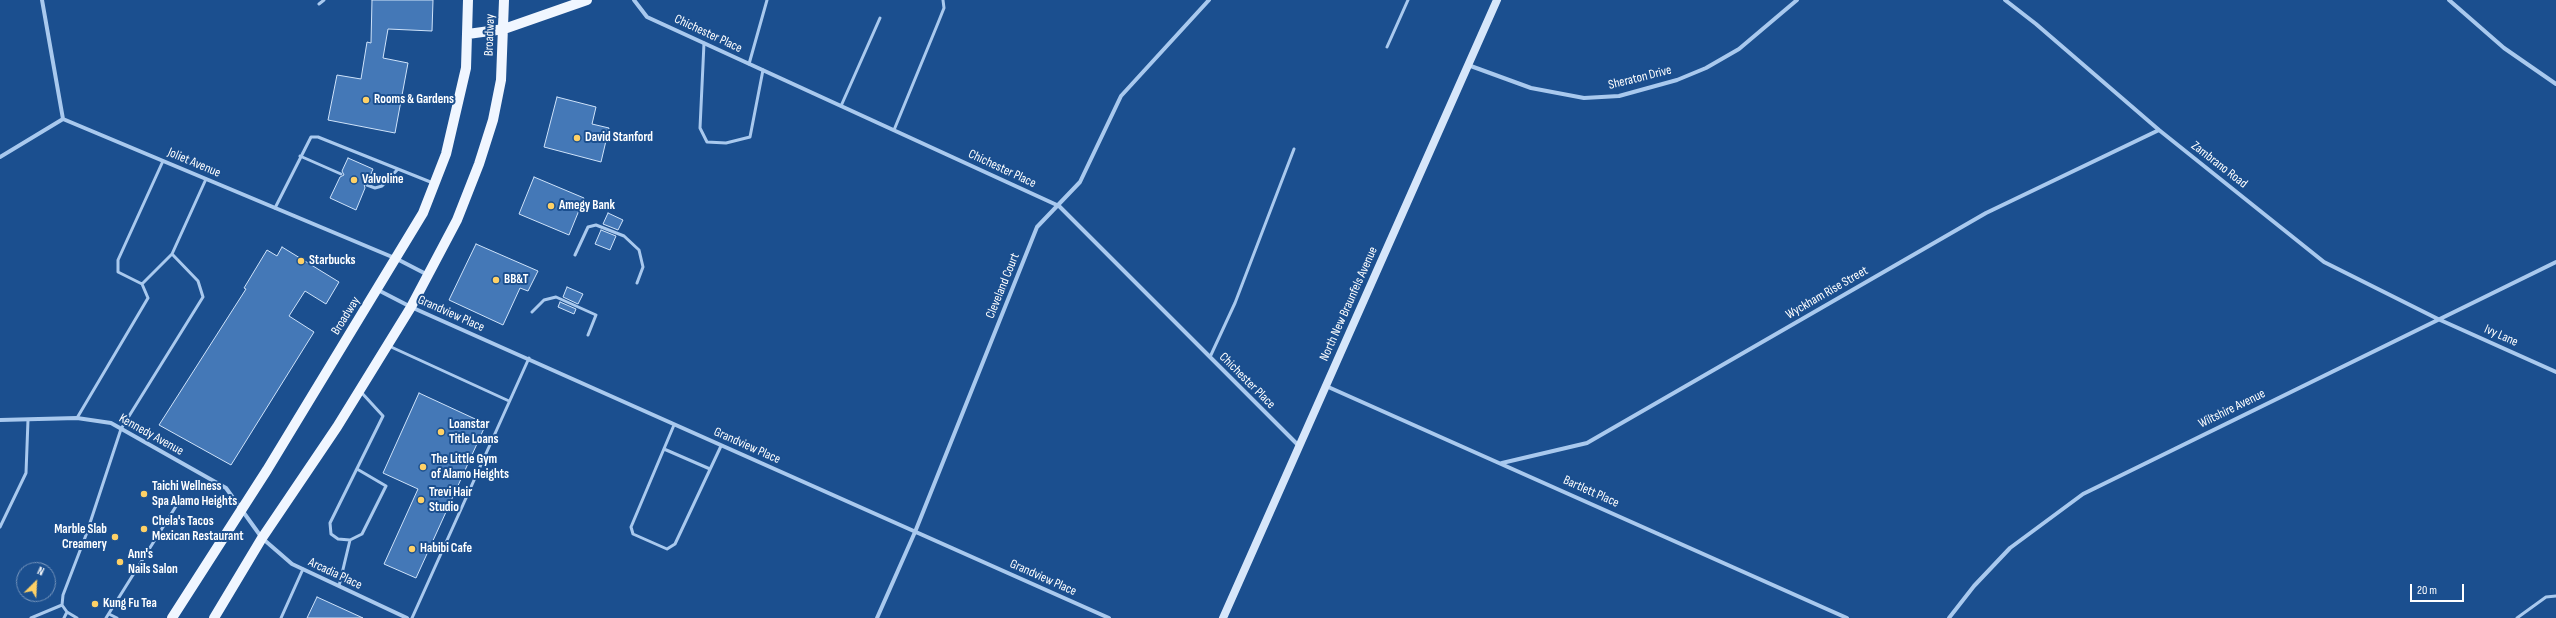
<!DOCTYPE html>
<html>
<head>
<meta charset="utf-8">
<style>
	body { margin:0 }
	#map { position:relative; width:2556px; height:618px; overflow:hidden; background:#1b4f8f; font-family:"Sofia Sans Condensed",sans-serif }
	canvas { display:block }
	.north { position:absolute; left:16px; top:562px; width:40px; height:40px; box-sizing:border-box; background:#1b4f8f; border:1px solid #7695bc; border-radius:50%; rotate:24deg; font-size:11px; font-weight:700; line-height:16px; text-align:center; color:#fff }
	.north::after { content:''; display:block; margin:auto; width:14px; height:18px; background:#ffd166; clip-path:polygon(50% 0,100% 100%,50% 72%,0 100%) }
	.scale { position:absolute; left:2410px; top:584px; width:54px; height:18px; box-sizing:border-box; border:2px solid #fff; border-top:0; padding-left:5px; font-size:12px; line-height:14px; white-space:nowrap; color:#fff; -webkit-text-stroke:3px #1b4f8f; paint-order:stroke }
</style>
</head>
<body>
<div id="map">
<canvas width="2556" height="618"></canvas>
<div class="north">N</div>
<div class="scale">20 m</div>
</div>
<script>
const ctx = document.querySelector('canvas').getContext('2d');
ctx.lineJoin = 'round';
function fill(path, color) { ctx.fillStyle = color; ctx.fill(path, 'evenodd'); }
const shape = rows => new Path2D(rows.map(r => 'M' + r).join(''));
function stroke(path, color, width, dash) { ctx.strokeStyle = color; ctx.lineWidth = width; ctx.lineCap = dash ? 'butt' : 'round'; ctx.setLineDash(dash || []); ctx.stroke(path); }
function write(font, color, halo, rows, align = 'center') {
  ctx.font = font + ' "Sofia Sans Condensed",sans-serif'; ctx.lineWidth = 4; ctx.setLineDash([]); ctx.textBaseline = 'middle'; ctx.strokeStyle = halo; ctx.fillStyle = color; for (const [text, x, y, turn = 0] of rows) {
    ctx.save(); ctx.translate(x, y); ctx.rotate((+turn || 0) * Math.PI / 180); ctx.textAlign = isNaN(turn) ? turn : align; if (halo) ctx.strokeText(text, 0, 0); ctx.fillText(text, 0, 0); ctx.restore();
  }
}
const building = shape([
	[372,0,433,0,432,31,388,29,383,58,408,63,395,133,328,120,337,75,361,79,367,42,371,43,372,0],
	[557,97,596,107,592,124,609,128,601,162,544,147,557,97],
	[348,158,373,169,368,182,364,184,365,188,356,210,330,198,340,177,344,175,342,171,348,158],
	[534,177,584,198,569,235,519,214,534,177],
	[608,213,623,220,618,230,603,224,608,213],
	[601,230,616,236,610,250,595,244,601,230],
	[476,244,538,271,528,291,520,288,503,325,449,300,476,244],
	[282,247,339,282,326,304,305,291,289,316,314,332,231,465,159,425,246,289,244,288,267,250,277,256,282,247],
	[567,287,583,294,578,304,563,297,567,287],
	[560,302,576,309,574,314,558,307,560,302],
	[419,393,486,424,416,578,384,564,418,489,383,473,419,393],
	[317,597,363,618,307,618,317,597]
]);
const lane = shape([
	[319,4,324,0],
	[704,43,700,128,707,142,726,143,750,137,763,70],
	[1387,47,1408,0],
	[749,64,767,0],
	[841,106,880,18],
	[894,130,938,23,944,8,943,0],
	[300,156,341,174],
	[367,185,375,188,382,186,398,169],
	[275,208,311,137,318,137,433,183],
	[575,255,588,227,596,225,624,236,639,250,643,267,637,283],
	[142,284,172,254],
	[532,312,544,300,556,297,596,315,588,335],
	[389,346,509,401],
	[1210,357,1235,303,1294,149],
	[77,418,148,298,142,284,118,272,118,260,163,161],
	[674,425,631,527,633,534,667,549,675,544,721,446],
	[664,449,710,469],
	[357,469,386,486,362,534,350,540,338,539,331,534,330,523,383,416,361,392],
	[0,527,26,473,28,420],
	[339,586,350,540],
	[109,614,117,618],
	[31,618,62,605],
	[64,618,67,612],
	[77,618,67,612,62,605,63,595,86,535,121,429,203,297,198,281,172,254,206,179],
	[106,618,178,503],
	[281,618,303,569],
	[412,618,529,358],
	[2517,618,2546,597,2556,596]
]);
const street = shape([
	[42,0,63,119,397,259,428,275],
	[634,0,647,17,1059,206,1299,446],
	[2005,0,2036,24,2159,130,2324,262,2438,319,2556,372],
	[2449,0,2504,48,2556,84],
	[1468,65,1531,88,1584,98,1619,96,1677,80,1706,68,1739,49,1797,0],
	[0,157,63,119],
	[378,290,411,307,1109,618],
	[1326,386,1847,618],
	[0,420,77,418,111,423,226,488,262,538,292,564,407,618],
	[1502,463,1587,443,1986,213,2159,130],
	[877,618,915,532,1037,227,1080,182,1121,96,1209,0],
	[1949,618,1974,586,2010,548,2083,494,2556,262]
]);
const secondary = shape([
	[1223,618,1497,0]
]);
const primary = shape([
	[468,34,504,29,587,0],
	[172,618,267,470,423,213,446,154,466,68,468,0],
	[214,618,262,538,337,427,411,307,457,220,479,164,493,120,501,80,504,0]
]);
const markers = [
	[366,100,4,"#ffd166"],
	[577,138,4,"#ffd166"],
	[354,180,4,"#ffd166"],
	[551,206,4,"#ffd166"],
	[301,261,4,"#ffd166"],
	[496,280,4,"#ffd166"],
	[441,432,4,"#ffd166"],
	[423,467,4,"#ffd166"],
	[144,494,4,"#ffd166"],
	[421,500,4,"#ffd166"],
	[144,529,4,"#ffd166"],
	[115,537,4,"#ffd166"],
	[412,549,4,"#ffd166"],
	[120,562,4,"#ffd166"],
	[95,604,4,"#ffd166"]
];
const streetNames = [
	["Chichester Place",708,34,25],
	["Broadway",490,35,-88],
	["Sheraton Drive",1640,78,-14],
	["Joliet Avenue",194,163,23],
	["Zambrano Road",2219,165,38],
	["Chichester Place",1002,169,25],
	["Cleveland Court",1003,286,-68],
	["Wyckham Rise Street",1827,293,-30],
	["North New Braunfels Avenue",1349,304,-66],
	["Grandview Place",451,314,24],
	["Broadway",346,316,-58],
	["Ivy Lane",2501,336,24],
	["Chichester Place",1247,381,45],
	["Wiltshire Avenue",2232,409,-26],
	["Kennedy Avenue",151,435,29],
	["Grandview Place",747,446,24],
	["Bartlett Place",1591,492,24],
	["Arcadia Place",335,574,25],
	["Grandview Place",1043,578,24]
];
const poiNames = [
	["Rooms & Gardens",374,100],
	["David Stanford",585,138],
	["Valvoline",362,180],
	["Amegy Bank",559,206],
	["Starbucks",309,261],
	["BB&T",504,280],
	["Loanstar",449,425],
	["Title Loans",449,440],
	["The Little Gym",431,460],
	["of Alamo Heights",431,475],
	["Taichi Wellness",152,487],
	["Spa Alamo Heights",152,502],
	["Trevi Hair",429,493],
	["Studio",429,508],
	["Chela's Tacos",152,522],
	["Mexican Restaurant",152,537],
	["Marble Slab",107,530,"right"],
	["Creamery",107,545,"right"],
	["Habibi Cafe",420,549],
	["Ann's",128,555],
	["Nails Salon",128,570],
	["Kung Fu Tea",103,604]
];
fill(building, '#4478b7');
stroke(building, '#cfe3fa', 1);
stroke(lane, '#a9c9ee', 3);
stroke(street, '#a9c9ee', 4);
stroke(secondary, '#d6e6fa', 8);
stroke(primary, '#f0f6ff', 10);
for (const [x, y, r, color] of markers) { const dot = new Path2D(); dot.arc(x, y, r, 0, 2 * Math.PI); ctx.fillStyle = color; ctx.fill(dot); stroke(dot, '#1b4f8f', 1.5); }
write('13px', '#fff', '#1b4f8f', streetNames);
write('bold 13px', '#fff', '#1b4f8f', poiNames, 'left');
</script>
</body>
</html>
